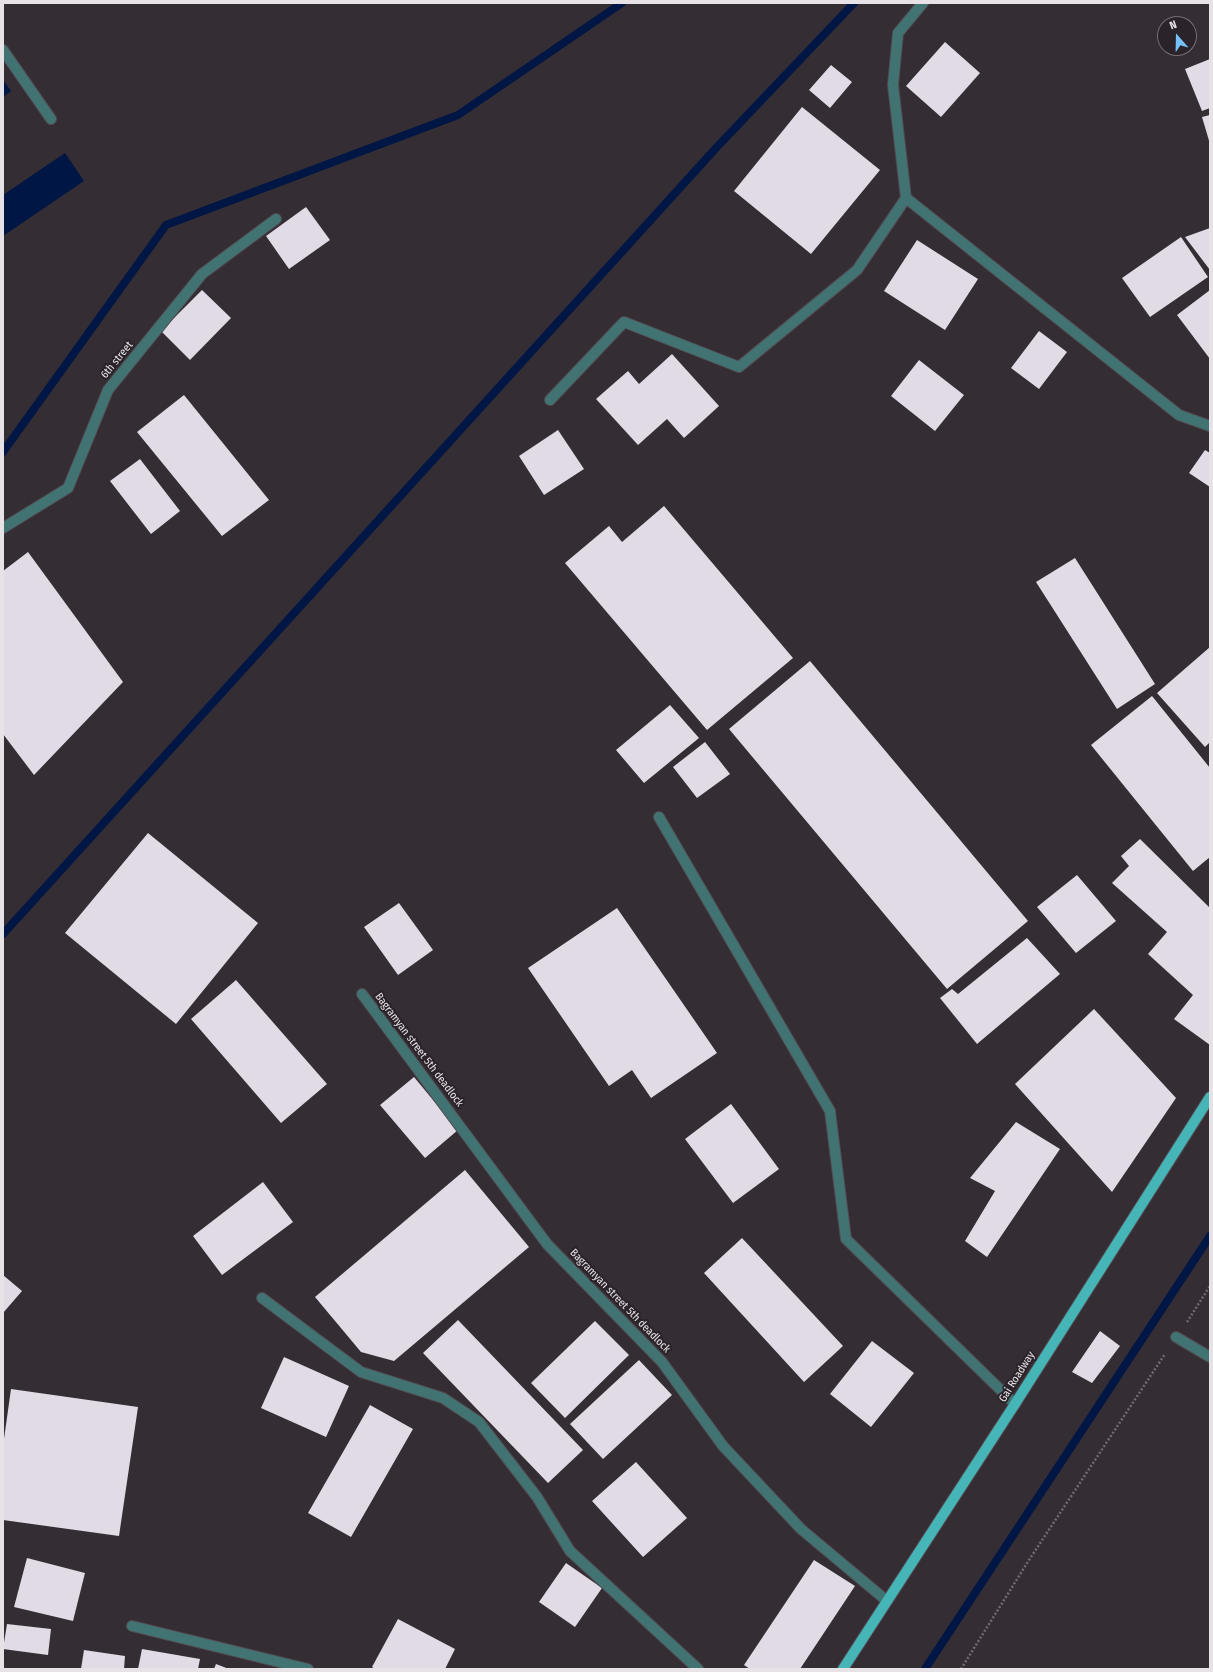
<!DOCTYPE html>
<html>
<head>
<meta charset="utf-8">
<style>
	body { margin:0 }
	#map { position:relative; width:1213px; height:1672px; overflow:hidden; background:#342d34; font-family:"Fira Sans Condensed",sans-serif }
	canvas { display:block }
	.frame { position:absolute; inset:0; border:4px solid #e7e2e6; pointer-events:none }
	.north { position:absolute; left:1157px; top:16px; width:40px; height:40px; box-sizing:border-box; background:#2a232a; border:1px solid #766f75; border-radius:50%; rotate:340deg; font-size:11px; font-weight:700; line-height:16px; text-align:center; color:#e7e2e6 }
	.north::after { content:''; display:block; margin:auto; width:14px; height:18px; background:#75c0f6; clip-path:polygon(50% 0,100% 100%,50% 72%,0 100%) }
</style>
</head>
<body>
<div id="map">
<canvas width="1213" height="1672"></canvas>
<div class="frame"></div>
<div class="north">N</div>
</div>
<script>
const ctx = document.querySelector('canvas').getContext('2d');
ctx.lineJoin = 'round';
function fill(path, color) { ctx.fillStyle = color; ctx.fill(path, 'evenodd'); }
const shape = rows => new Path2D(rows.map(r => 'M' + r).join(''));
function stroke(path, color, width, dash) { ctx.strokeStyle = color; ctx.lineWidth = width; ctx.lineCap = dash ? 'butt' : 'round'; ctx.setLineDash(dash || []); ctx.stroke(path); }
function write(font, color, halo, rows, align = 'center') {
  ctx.font = font + ' "Fira Sans Condensed",sans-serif'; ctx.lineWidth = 4; ctx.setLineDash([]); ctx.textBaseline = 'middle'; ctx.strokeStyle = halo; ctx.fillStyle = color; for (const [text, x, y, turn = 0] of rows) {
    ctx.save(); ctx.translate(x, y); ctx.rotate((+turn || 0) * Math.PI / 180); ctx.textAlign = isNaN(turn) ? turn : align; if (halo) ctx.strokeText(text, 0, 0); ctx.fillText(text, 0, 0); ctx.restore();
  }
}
const water = shape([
	[3,80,11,91,3,97],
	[65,153,84,181,3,236,3,195]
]);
const stream = shape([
	[3,452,166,225,458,115,622,3],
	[3,934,716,148,854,3],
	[925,1669,1210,1236]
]);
const building = shape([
	[945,42,980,73,941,117,906,86],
	[1210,59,1210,108,1202,111,1185,69],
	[831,65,852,82,830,108,809,90],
	[802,107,880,170,811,254,734,191],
	[1210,115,1210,144,1202,117],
	[306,207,330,240,289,269,266,236],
	[1210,228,1210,270,1185,237],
	[1181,237,1208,277,1150,317,1122,278],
	[917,240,978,279,945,330,884,291],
	[202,290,231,318,190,360,161,331],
	[1210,290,1210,359,1177,315],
	[1039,331,1067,352,1039,389,1011,368],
	[672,354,719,406,684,438,667,419,638,445,596,399,628,371,639,384],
	[919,360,964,395,935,431,891,396],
	[184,395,269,500,222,536,137,432],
	[558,430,584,469,544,495,519,456],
	[1205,450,1210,453,1210,487,1189,473],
	[140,459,180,511,151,534,110,481],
	[664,506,793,658,707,730,565,563,609,526,622,542],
	[28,552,123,682,34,775,3,734,3,571],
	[1075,558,1155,684,1117,709,1036,582],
	[1210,647,1210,742,1205,747,1157,693],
	[810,661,1028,921,947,989,729,729],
	[1152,696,1210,768,1210,857,1193,871,1091,745],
	[670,705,699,738,644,783,616,750],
	[705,742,730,774,697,798,673,767],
	[148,833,258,923,176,1024,65,933],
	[1140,839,1210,908,1210,1045,1174,1019,1193,995,1148,954,1167,932,1112,883,1129,866,1121,856],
	[1077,875,1116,921,1076,953,1037,907],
	[399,903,433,950,398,975,364,927],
	[617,908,717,1053,651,1098,632,1070,609,1086,528,968],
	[1027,938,1060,974,977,1044,940,998,952,989,958,994],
	[236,980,327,1084,281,1123,191,1019],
	[1094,1009,1176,1098,1112,1192,1015,1084],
	[414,1077,458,1130,425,1158,380,1105],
	[731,1104,779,1169,733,1203,685,1139],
	[1016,1122,1060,1149,987,1257,965,1241,995,1191,970,1178],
	[465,1170,529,1247,394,1361,361,1352,315,1297],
	[263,1182,293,1222,222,1275,193,1236],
	[742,1238,843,1346,804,1382,704,1273],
	[3,1275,22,1291,3,1313],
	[458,1320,583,1450,548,1483,423,1353],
	[595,1321,629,1355,565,1418,531,1383],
	[1100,1331,1120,1346,1092,1383,1072,1372],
	[872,1341,914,1373,871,1427,830,1394],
	[284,1357,349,1386,326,1437,261,1408],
	[639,1360,672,1395,603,1459,570,1424],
	[11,1389,138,1407,119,1536,3,1520,3,1446],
	[370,1405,413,1429,351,1537,308,1513],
	[636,1462,687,1518,643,1557,592,1501],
	[27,1558,85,1573,73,1621,14,1607],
	[814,1560,855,1586,800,1669,750,1669,744,1665],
	[566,1563,602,1588,575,1627,539,1602],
	[398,1619,455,1649,445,1669,375,1669,372,1667],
	[7,1624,51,1629,48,1655,3,1649],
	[142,1649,200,1659,198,1669,138,1669],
	[84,1650,125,1656,124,1669,81,1669],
	[216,1664,229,1669,214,1669]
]);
const path = shape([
	[1187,1322,1210,1286],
	[961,1669,1029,1560,1165,1354]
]);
const minor = shape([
	[3,50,51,119],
	[906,198,1179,415,1210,426],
	[550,400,624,322,739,367,857,270,906,198,893,85,898,33,923,3],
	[3,528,68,488,108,390,202,274,276,219],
	[659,817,830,1111,846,1239,1015,1404],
	[362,994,547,1244,662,1362,723,1446,801,1529,887,1601],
	[262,1298,361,1372,443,1398,479,1422,537,1497,570,1551,698,1669],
	[1176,1337,1210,1357],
	[132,1626,308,1669]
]);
const major = shape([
	[843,1669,1015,1404,1210,1097]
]);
const streetNames = [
	["6th street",117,360,-51],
	["Bagramyan street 5th deadlock",419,1050,53],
	["Bagramyan street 5th deadlock",620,1301,46],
	["Gai Roadway",1017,1377,-58]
];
fill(water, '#001645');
stroke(stream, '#001645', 8);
fill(building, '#e1dbe6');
stroke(minor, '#514a50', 12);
stroke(major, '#514a50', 12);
stroke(path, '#726b71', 2.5, [2, 2]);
stroke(minor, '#427373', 10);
stroke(major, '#45b5b7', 10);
write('11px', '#e7e2e6', '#2a232a', streetNames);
</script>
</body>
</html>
